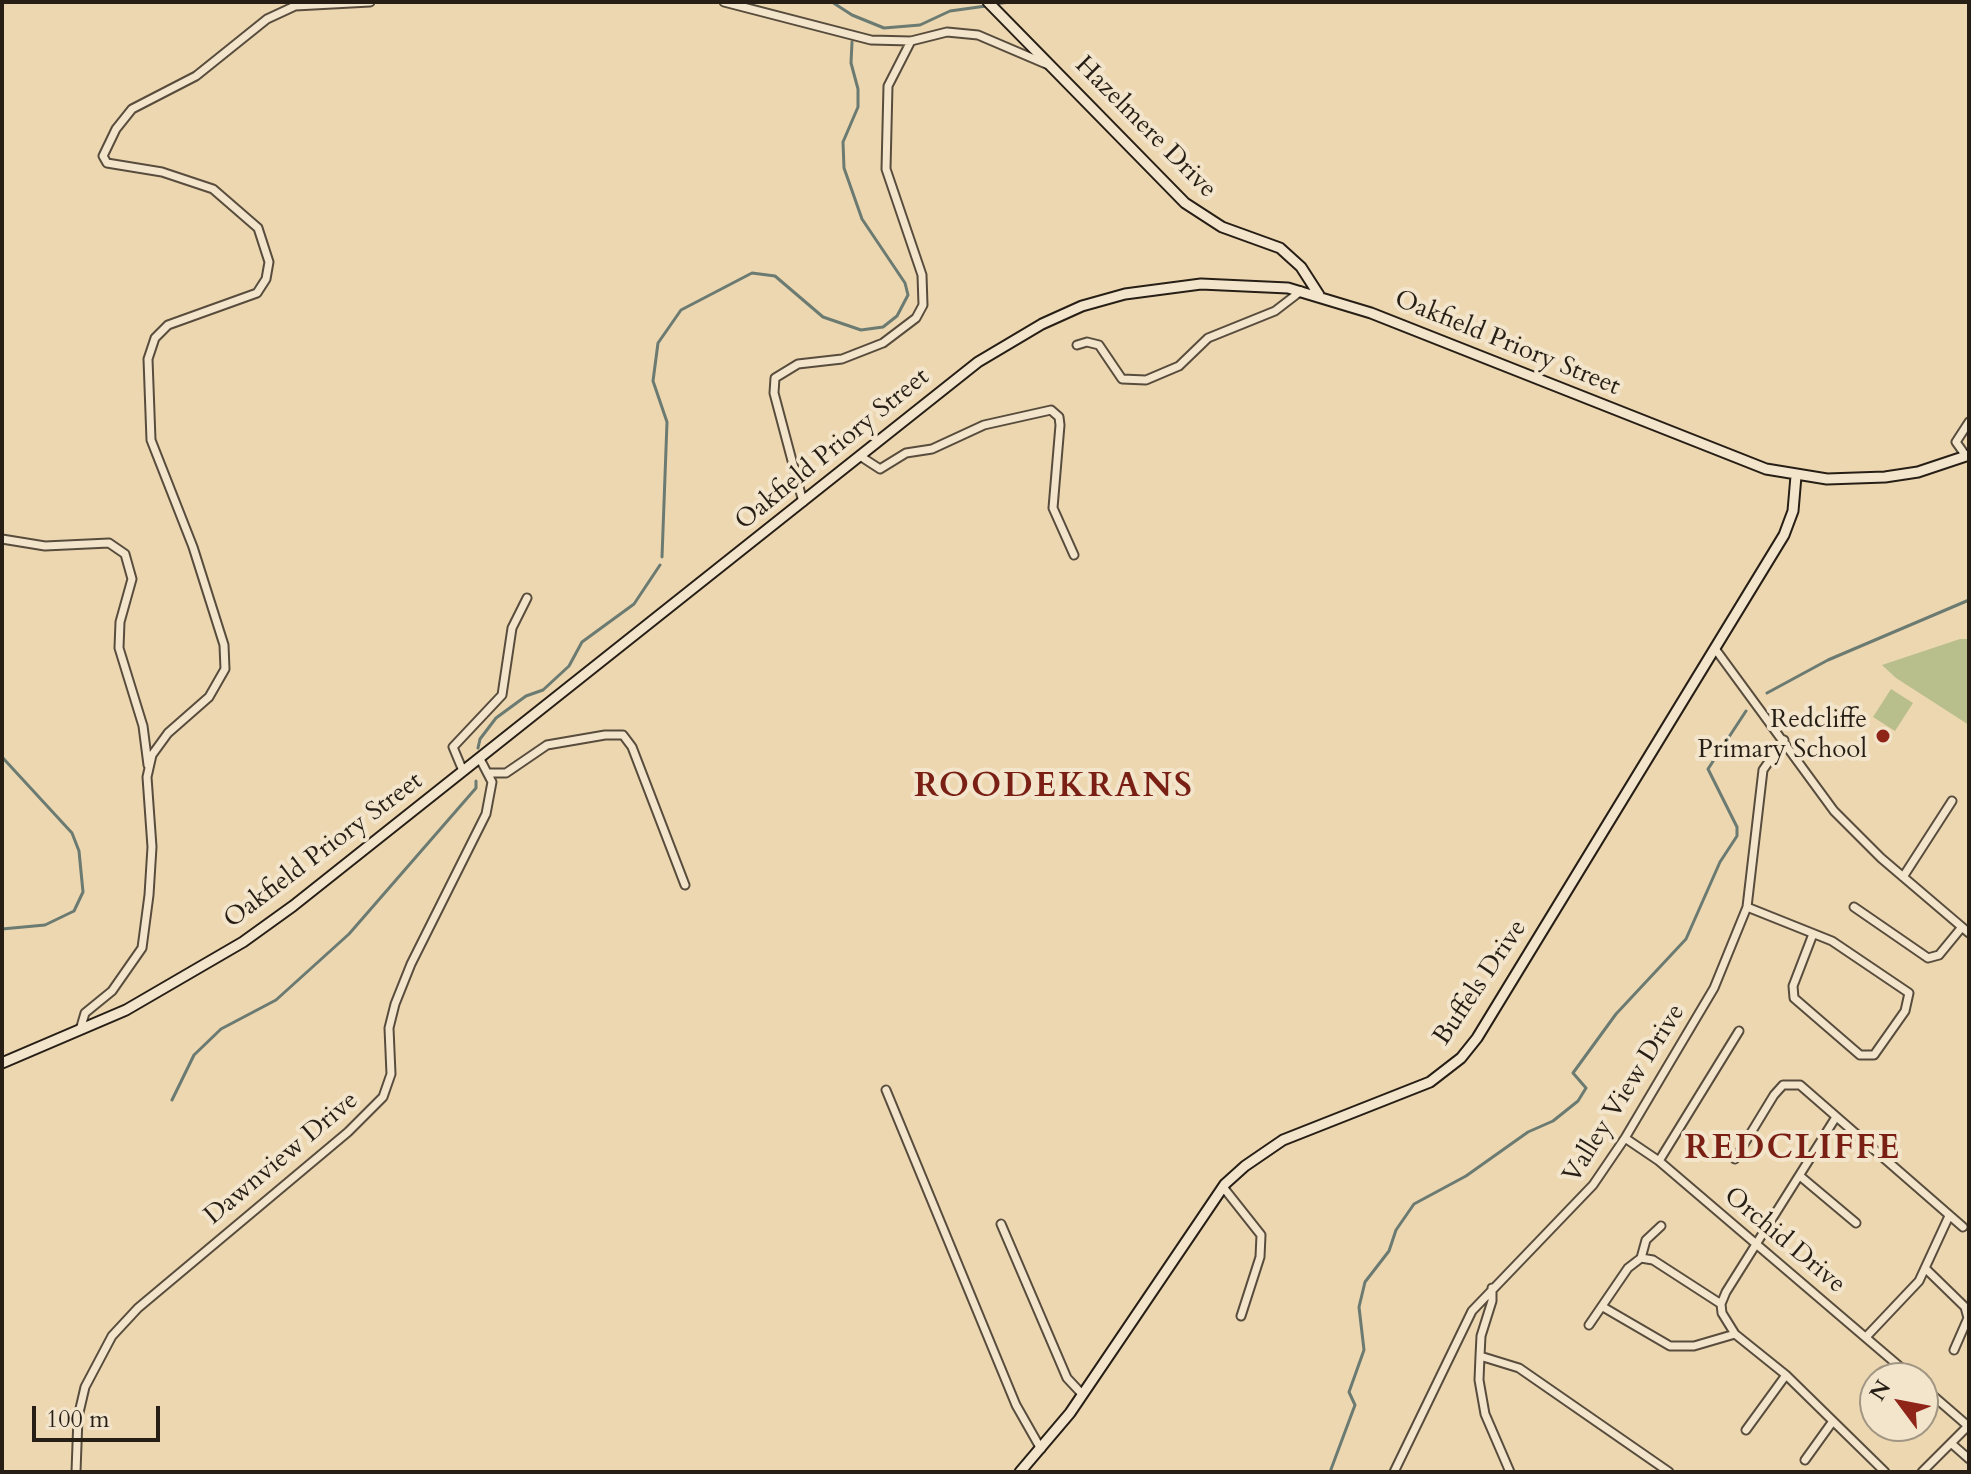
<!DOCTYPE html>
<html>
<head>
<meta charset="utf-8">
<style>
	body { margin:0 }
	#map { position:relative; width:1971px; height:1474px; overflow:hidden; background:#edd7b1; font-family:Cardo,serif }
	canvas { display:block }
	.frame { position:absolute; inset:0; border:4px solid #271f16; pointer-events:none }
	.north { position:absolute; left:1859px; top:1362px; width:80px; height:80px; box-sizing:border-box; background:#f3e5cc; border:2px solid #a19683; border-radius:50%; rotate:302deg; font-size:22px; font-weight:700; line-height:32px; text-align:center; color:#271f16 }
	.north::after { content:''; display:block; margin:auto; width:28px; height:36px; background:#8f2418; clip-path:polygon(50% 0,100% 100%,50% 72%,0 100%) }
	.scale { position:absolute; left:32px; top:1406px; width:128px; height:36px; box-sizing:border-box; border:4px solid #271f16; border-top:0; padding-left:10px; font-size:24px; line-height:28px; white-space:nowrap; color:#271f16; -webkit-text-stroke:6px #f3e5cc; paint-order:stroke }
</style>
</head>
<body>
<div id="map">
<canvas width="1971" height="1474"></canvas>
<div class="frame"></div>
<div class="north">N</div>
<div class="scale">100 m</div>
</div>
<script>
const ctx = document.querySelector('canvas').getContext('2d');
ctx.lineJoin = 'round';
function fill(path, color) { ctx.fillStyle = color; ctx.fill(path, 'evenodd'); }
const shape = rows => new Path2D(rows.map(r => 'M' + r).join(''));
function stroke(path, color, width, dash) { ctx.strokeStyle = color; ctx.lineWidth = width; ctx.lineCap = dash ? 'butt' : 'round'; ctx.setLineDash(dash || []); ctx.stroke(path); }
function write(font, color, halo, rows, align = 'center') {
  ctx.font = font + ' Cardo,serif'; ctx.lineWidth = 8; ctx.setLineDash([]); ctx.textBaseline = 'middle'; ctx.strokeStyle = halo; ctx.fillStyle = color; for (const [text, x, y, turn = 0] of rows) {
    ctx.save(); ctx.translate(x, y); ctx.rotate((+turn || 0) * Math.PI / 180); ctx.textAlign = isNaN(turn) ? turn : align; if (halo) ctx.strokeText(text, 0, 0); ctx.fillText(text, 0, 0); ctx.restore();
  }
}
const green = shape([
	[1960,639,1969,639,1969,725,1896,678,1882,665],
	[1891,689,1913,703,1895,731,1873,717]
]);
const stream = shape([
	[832,2,852,15,884,28,920,25,950,11,986,6],
	[994,4,1010,2],
	[662,557,667,422,653,381,658,343,681,310,752,273,775,276,823,317,861,330,883,327,897,316,908,295,905,283,862,219,844,168,843,142,858,107,858,89,851,63,852,42],
	[1767,693,1828,660,1969,600],
	[478,748,480,739,496,718,526,696,543,690,569,666,582,642,634,604,660,565],
	[2,757,72,833,79,851,83,892,74,911,45,925,2,929],
	[1969,871,1969,878],
	[172,1100,194,1055,221,1029,276,1000,349,934,476,788,476,781],
	[1330,1472,1355,1405,1349,1392,1364,1350,1359,1307,1365,1282,1389,1251,1396,1230,1414,1204,1466,1176,1528,1132,1553,1121,1578,1101,1586,1088,1573,1073,1616,1014,1686,939,1720,862,1737,836,1737,827,1708,769,1746,711]
]);
const street = shape([
	[724,2,871,40,911,41,947,32,978,35,1046,64],
	[1077,345,1087,342,1099,345,1122,379,1146,380,1179,366,1208,338,1275,311,1301,291],
	[860,456,880,469,906,453,932,449,984,425,1051,410,1059,417,1060,425,1053,508,1074,555],
	[1966,456,1956,442,1969,422],
	[803,502,774,393,775,378,798,364,842,359,883,343,916,318,923,305,922,275,886,169,888,86,911,41],
	[2,539,45,546,109,543,125,554,132,579,120,622,119,648,143,726,148,765],
	[1716,650,1834,811,1881,858,1969,933],
	[463,771,453,747,502,695,512,628,527,598],
	[490,773,506,773,547,745,605,735,623,735,632,747,685,885],
	[1903,877,1952,801],
	[1747,907,1832,941,1909,993,1905,1011,1874,1055,1860,1055,1794,998,1793,986,1813,934],
	[1854,907,1928,958,1939,955,1962,927],
	[80,1030,85,1013,112,991,142,948,149,895,152,847,147,777,152,755,168,733,209,697,225,669,224,645,193,547,151,440,148,359,155,338,168,325,257,293,266,279,269,262,258,228,213,189,162,172,107,163,103,156,116,129,132,109,196,76,267,19,295,6,370,2],
	[886,1090,1016,1405,1041,1449],
	[1836,1117,1726,1292,1721,1304,1722,1313,1735,1334,1786,1375,1885,1472],
	[1625,1138,1659,1161,1913,1378],
	[1735,1159,1774,1095,1783,1085,1800,1085,1963,1227],
	[1659,1161,1739,1031],
	[1800,1176,1856,1223],
	[1223,1187,1261,1235,1260,1257,1241,1316],
	[1001,1224,1067,1378,1082,1394],
	[1641,1258,1653,1260,1721,1304],
	[1925,1268,1965,1307,1968,1318,1954,1350],
	[1492,1288,1492,1301,1481,1336,1480,1356,1519,1368,1669,1472],
	[1603,1307,1670,1346,1694,1346,1735,1334],
	[1589,1325,1628,1268,1641,1258,1646,1240,1661,1226],
	[1866,1337,1919,1281,1949,1216],
	[1480,1356,1479,1380,1485,1414,1510,1472],
	[1923,1387,1968,1426],
	[1746,1430,1786,1375],
	[1952,1444,1969,1459],
	[1805,1460,1833,1421],
	[76,1472,78,1417,85,1387,112,1336,138,1308,348,1132,383,1097,391,1074,389,1028,395,1004,411,964,486,814,492,782,480,759],
	[1394,1472,1472,1311,1593,1185,1625,1138,1714,988,1747,907,1763,770,1784,740],
	[1922,1472,1969,1425]
]);
const secondary = shape([
	[988,2,1185,203,1222,227,1280,248,1301,267,1319,295],
	[2,1063,126,1010,243,942,293,906,978,362,1042,324,1082,306,1125,294,1201,284,1288,288,1371,313,1766,469,1827,479,1885,477,1918,472,1969,455],
	[1020,1472,1070,1413,1225,1184,1245,1166,1283,1140,1430,1082,1461,1058,1477,1038,1784,535,1793,511,1796,476]
]);
const markers = [
	[1883,736,8,"#8f2418"]
];
const streetNames = [
	["Hazelmere Drive",1145,128,45],
	["Oakfield Priory Street",1507,344,22],
	["Oakfield Priory Street",833,450,-39],
	["Oakfield Priory Street",324,851,-37],
	["Buffels Drive",1481,983,-56],
	["Valley View Drive",1625,1094,-58],
	["Dawnview Drive",282,1159,-40],
	["Orchid Drive",1784,1241,40]
];
const poiNames = [
	["Redcliffe",1867,721],
	["Primary School",1867,751]
];
const districtNames = [
	["ROODEKRANS",1054,788],
	["REDCLIFFE",1793,1150]
];
fill(green, '#b8be8c');
stroke(stream, '#6b7b72', 3);
stroke(street, '#584d3d', 11);
stroke(secondary, '#271f16', 13);
stroke(street, '#f3e5cc', 7);
stroke(secondary, '#f3e5cc', 9);
for (const [x, y, r, color] of markers) { const dot = new Path2D(); dot.arc(x, y, r, 0, 2 * Math.PI); ctx.fillStyle = color; ctx.fill(dot); stroke(dot, '#f3e5cc', 3); }
write('26px', '#271f16', '#f3e5cc', streetNames);
write('26px', '#271f16', '#f3e5cc', poiNames, 'right');
ctx.letterSpacing = '2px';
write('bold 34px', '#7a1f14', '#f3e5cc', districtNames);
ctx.letterSpacing = '0px';
</script>
</body>
</html>
